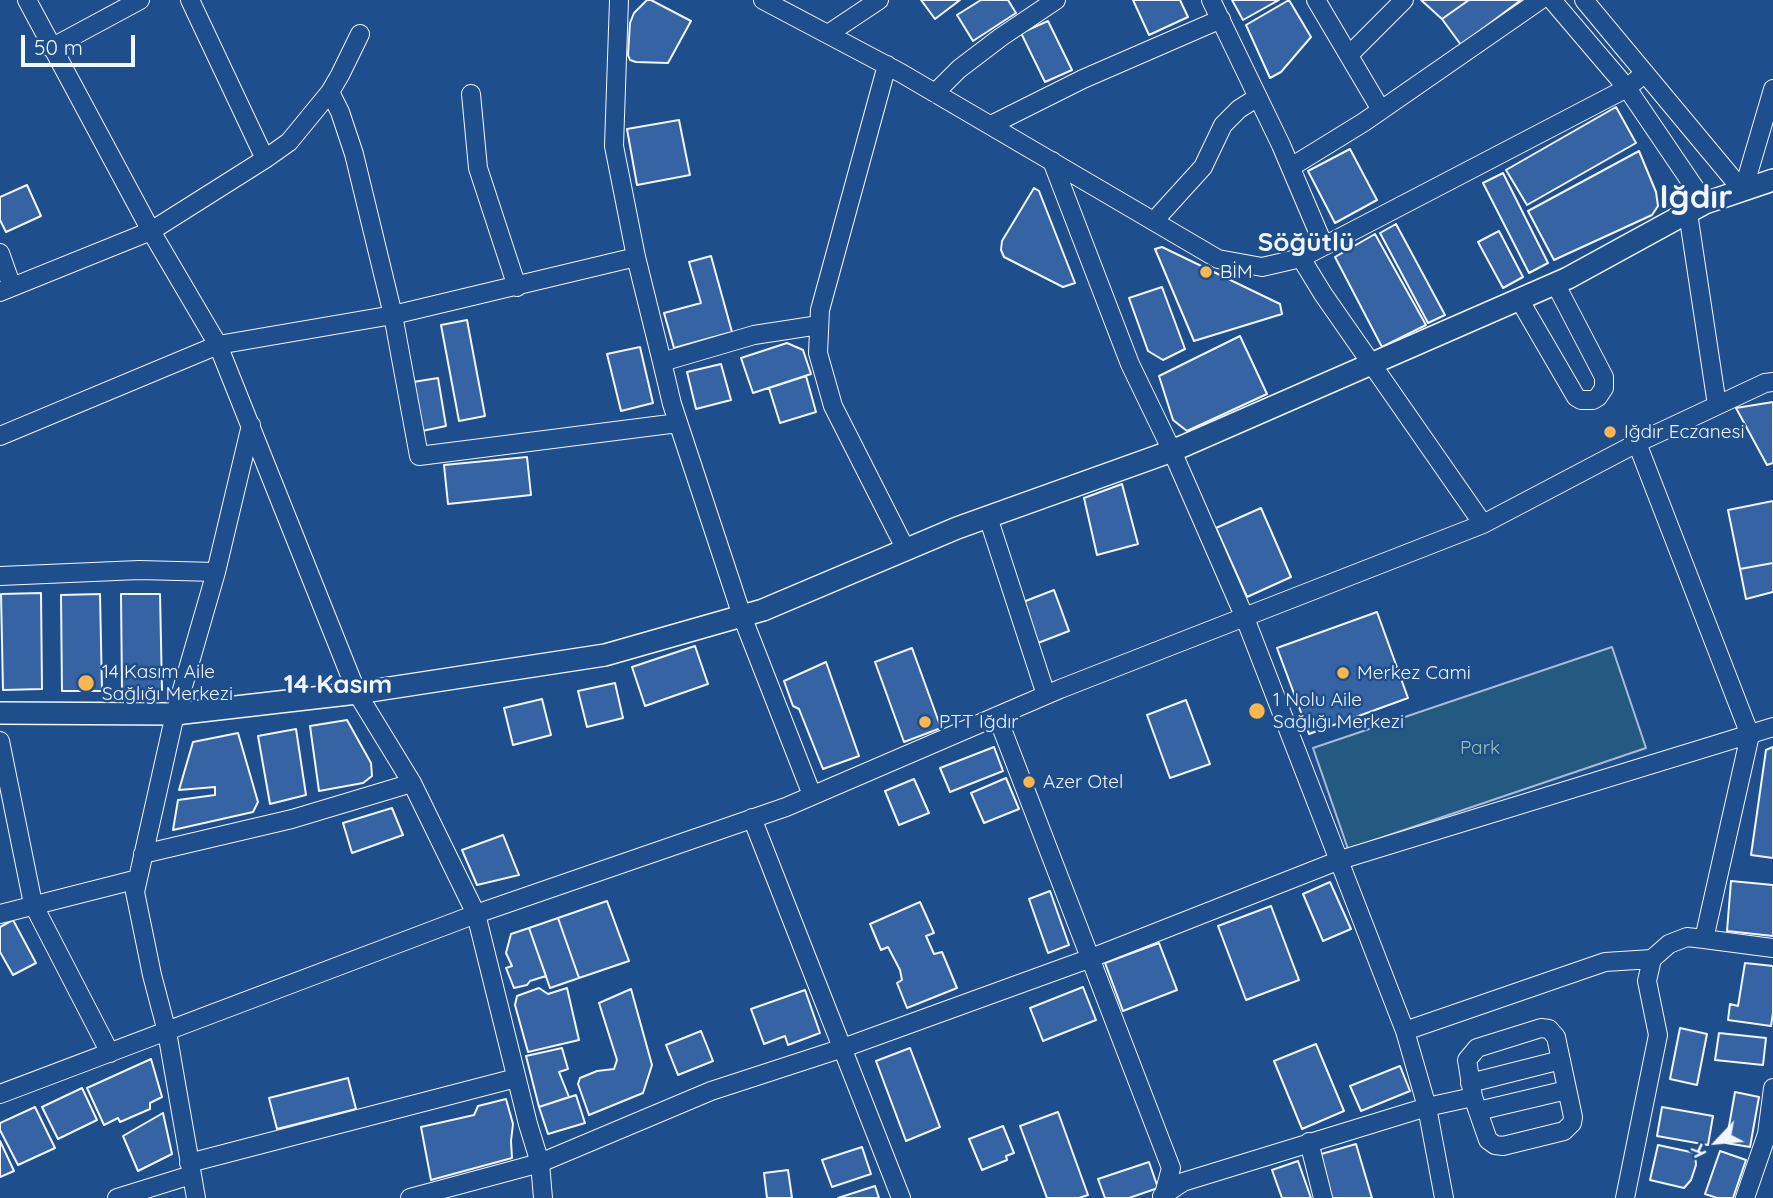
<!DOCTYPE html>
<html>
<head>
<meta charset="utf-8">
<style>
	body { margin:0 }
	#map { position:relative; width:1773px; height:1198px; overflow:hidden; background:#1f4e8c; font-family:Quicksand,sans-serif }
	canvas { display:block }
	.north { position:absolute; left:1682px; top:1107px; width:70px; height:70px; -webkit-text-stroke:5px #1f4e8c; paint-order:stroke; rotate:244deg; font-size:19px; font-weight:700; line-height:28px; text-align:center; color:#f2f6ff }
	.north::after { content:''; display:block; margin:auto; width:24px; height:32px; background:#f2f6ff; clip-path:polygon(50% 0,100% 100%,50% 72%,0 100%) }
	.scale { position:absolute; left:21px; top:35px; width:114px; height:32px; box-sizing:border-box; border:4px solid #f2f6ff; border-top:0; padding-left:9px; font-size:21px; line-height:24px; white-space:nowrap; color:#f2f6ff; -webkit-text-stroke:5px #1f4e8c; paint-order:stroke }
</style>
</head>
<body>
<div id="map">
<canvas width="1773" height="1198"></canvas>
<div class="north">K</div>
<div class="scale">50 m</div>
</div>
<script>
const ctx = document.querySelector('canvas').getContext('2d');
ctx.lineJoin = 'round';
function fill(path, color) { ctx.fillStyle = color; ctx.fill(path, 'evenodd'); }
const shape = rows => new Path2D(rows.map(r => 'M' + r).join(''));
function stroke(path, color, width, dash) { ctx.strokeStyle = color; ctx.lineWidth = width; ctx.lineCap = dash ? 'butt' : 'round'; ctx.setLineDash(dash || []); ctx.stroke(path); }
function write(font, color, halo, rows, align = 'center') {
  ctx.font = font + ' Quicksand,sans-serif'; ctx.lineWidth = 5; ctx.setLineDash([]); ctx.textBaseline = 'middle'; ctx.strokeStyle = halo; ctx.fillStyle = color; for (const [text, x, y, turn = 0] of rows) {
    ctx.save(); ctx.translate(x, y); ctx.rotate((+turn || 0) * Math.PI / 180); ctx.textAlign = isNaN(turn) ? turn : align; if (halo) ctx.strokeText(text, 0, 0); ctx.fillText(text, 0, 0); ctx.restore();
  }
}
const green = shape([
	[1612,647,1646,748,1348,849,1313,748,1612,647]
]);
const building = shape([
	[647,0,651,0,691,21,668,63,636,62,630,60,628,55,630,23,634,13,647,0],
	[921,0,960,0,935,19,921,0],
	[981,0,1008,0,1016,13,973,41,957,15,981,0],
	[1133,0,1180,0,1188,17,1149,35,1133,0],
	[1232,0,1279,0,1243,20,1232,0],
	[1289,0,1311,37,1281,72,1270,78,1246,25,1289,0],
	[1421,0,1469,0,1442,19,1421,0],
	[1469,0,1521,0,1461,45,1442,19,1469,0],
	[1048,21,1072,70,1045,82,1021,33,1048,21],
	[1616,107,1636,143,1527,205,1506,170,1616,107],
	[679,120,690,175,637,185,627,129,679,120],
	[1350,149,1377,200,1335,223,1308,171,1350,149],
	[1639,151,1656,192,1658,206,1652,215,1554,260,1528,211,1639,151],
	[1503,173,1548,263,1529,273,1483,183,1503,173],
	[27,185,41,216,6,232,0,220,0,197,27,185],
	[1034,188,1039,191,1075,283,1063,287,1004,257,1001,250,1002,241,1034,188],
	[1396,224,1445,315,1428,323,1380,233,1396,224],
	[1499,231,1523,277,1503,288,1478,242,1499,231],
	[1375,234,1426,325,1382,347,1335,257,1375,234],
	[1162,247,1280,304,1282,314,1194,341,1155,249,1162,247],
	[711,256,732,332,674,348,664,313,701,303,689,262,711,256],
	[1162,287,1185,349,1163,360,1148,351,1129,298,1162,287],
	[467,320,485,416,459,421,441,325,467,320],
	[1240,336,1267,394,1187,431,1173,420,1159,376,1240,336],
	[787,343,803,350,811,374,753,393,741,358,787,343],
	[640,347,653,403,621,411,607,354,640,347],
	[721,364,731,400,696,409,687,372,721,364],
	[806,376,816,412,780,423,769,388,806,376],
	[438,378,446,426,422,431,413,382,438,378],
	[1773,402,1773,463,1767,465,1736,408,1773,402],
	[527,457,531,495,448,504,444,465,527,457],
	[1122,484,1138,544,1097,555,1084,498,1122,484],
	[1773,501,1773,563,1740,569,1728,510,1773,501],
	[1261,508,1291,577,1247,597,1216,528,1261,508],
	[1773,563,1773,592,1746,599,1740,569,1773,563],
	[1054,590,1069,631,1038,643,1023,602,1054,590],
	[41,593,42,689,3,690,1,594,41,593],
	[100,594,102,691,62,691,61,595,100,594],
	[121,594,160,594,162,690,122,690,121,594],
	[1377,612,1408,698,1309,734,1277,648,1377,612],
	[695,646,708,684,645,706,632,667,695,646],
	[912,648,941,728,904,742,875,662,912,648],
	[826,662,859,756,823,769,799,709,793,706,784,681,826,662],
	[615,683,623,718,587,727,578,691,615,683],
	[542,699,551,735,513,745,504,708,542,699],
	[1186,700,1210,764,1170,778,1147,715,1186,700],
	[347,720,371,763,372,776,363,783,319,791,310,726,347,720],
	[296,729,306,795,270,804,258,736,296,729],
	[238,733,258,802,253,812,173,830,178,800,215,795,215,787,179,790,193,742,238,733],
	[994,747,1003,771,950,792,940,768,994,747],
	[1773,747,1773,858,1751,855,1766,750,1773,747],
	[1006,778,1019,809,984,823,971,793,1006,778],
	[914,779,929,813,899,825,885,791,914,779],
	[392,808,403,835,352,853,343,823,392,808],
	[503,835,519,875,477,885,462,850,503,835],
	[1731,881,1773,885,1773,936,1727,931,1731,881],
	[1330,882,1351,929,1323,941,1303,894,1330,882],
	[1050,891,1069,945,1048,953,1029,899,1050,891],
	[607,901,629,961,579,978,558,918,607,901],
	[920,902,934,933,926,936,934,954,942,952,957,988,907,1008,897,983,902,980,900,970,888,947,881,950,870,924,920,902],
	[1271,906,1299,980,1246,1000,1218,926,1271,906],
	[558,918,579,978,550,988,529,928,558,918],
	[13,920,36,963,13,975,0,952,0,927,13,920],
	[529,928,546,976,530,981,527,985,514,988,506,968,512,966,506,953,511,934,529,928],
	[1159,943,1177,990,1123,1011,1105,963,1159,943],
	[1745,963,1773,966,1773,1013,1771,1026,1728,1020,1730,1004,1738,1006,1745,963],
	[1083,987,1096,1020,1043,1041,1030,1008,1083,987],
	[539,988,548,994,567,988,579,1040,528,1052,515,1005,517,996,539,988],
	[631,989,652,1065,643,1093,589,1115,578,1084,580,1078,597,1071,614,1069,617,1060,599,1003,631,989],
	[805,990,820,1033,788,1045,785,1036,764,1044,751,1009,805,990],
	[1680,1028,1707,1034,1697,1085,1670,1079,1680,1028],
	[701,1031,713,1061,678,1075,666,1045,701,1031],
	[1719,1033,1766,1038,1763,1065,1715,1060,1719,1033],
	[1316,1044,1344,1111,1302,1129,1274,1061,1316,1044],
	[562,1048,568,1069,559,1072,569,1097,539,1107,526,1056,562,1048],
	[910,1048,940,1127,906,1141,876,1061,910,1048],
	[151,1059,162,1097,150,1103,150,1109,120,1122,118,1118,104,1125,87,1088,151,1059],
	[1400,1066,1410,1091,1361,1111,1350,1086,1400,1066],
	[348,1078,356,1109,277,1129,269,1098,348,1078],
	[82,1088,97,1120,58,1139,42,1107,82,1088],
	[1735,1092,1759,1097,1750,1147,1726,1143,1735,1092],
	[576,1095,585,1123,548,1134,539,1107,576,1095],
	[506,1099,513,1124,511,1141,512,1158,431,1180,421,1127,474,1115,478,1106,506,1099],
	[35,1107,55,1148,18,1165,0,1130,0,1123,35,1107],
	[1662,1107,1713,1116,1708,1145,1657,1136,1662,1107],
	[1058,1112,1088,1195,1079,1198,1047,1198,1020,1126,1058,1112],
	[163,1113,172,1154,138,1171,123,1136,163,1113],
	[1003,1126,1014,1153,1006,1156,1007,1160,982,1170,969,1139,1003,1126],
	[0,1141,14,1171,0,1177,0,1141],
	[1356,1144,1372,1198,1330,1198,1318,1155,1356,1144],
	[1658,1145,1695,1153,1696,1165,1691,1180,1684,1188,1650,1180,1658,1145],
	[862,1147,871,1174,832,1187,822,1160,862,1147],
	[1720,1151,1746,1160,1733,1198,1717,1198,1705,1194,1720,1151],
	[1298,1161,1311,1198,1282,1198,1272,1170,1298,1161],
	[1149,1162,1158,1188,1129,1198,1105,1198,1098,1179,1149,1162],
	[788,1170,792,1198,767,1198,764,1173,788,1170],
	[875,1186,879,1198,838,1198,875,1186]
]);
const minor = shape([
	[27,0,151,231,218,345,357,693,412,783,476,914,528,1124,540,1163,543,1198],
	[190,0,265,159],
	[619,0,614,146,636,257,662,362,672,404,742,616,812,795],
	[763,0,901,73,1218,259,1262,267,1301,258,1627,88,1645,73],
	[1211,0,1281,145,1324,246],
	[1316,0,1381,110],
	[1552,0,1627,88,1705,203],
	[1584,0,1743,191],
	[828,34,879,0],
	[51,48,140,0],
	[1349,55,1404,0],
	[887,65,820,310,818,353,833,406,906,550],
	[330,92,340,112,354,154,393,315,419,456,678,423],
	[935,93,959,69,1001,37,1056,0],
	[471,94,478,168,517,287],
	[991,125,1083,79,1221,19],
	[1052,161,1130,364,1172,451,1245,618,1405,1031,1427,1107,1444,1198],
	[1291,167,1364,122,1540,0],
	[1743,191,1773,89],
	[1688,213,1717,405],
	[1154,221,1203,167,1223,125,1239,109,1258,97],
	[0,253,12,287],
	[1301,258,1323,294,1483,524],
	[0,292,151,231,265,159,289,142,330,92,340,75,360,34],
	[1519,299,1576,397,1581,400,1593,400,1598,397,1604,388,1604,377,1555,283],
	[662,362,754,335,819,325],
	[0,436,218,345,393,315,636,257],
	[988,517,1046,695],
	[0,576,139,570,216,572],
	[997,716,1171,1168,1163,1198],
	[0,741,33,904,110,1053],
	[752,818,901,1198],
	[143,854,292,819,412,783],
	[0,914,138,879],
	[1704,939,1773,948],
	[1541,1028,1549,1029,1556,1037,1573,1117,1572,1123,1564,1131,1503,1146,1495,1145,1488,1140,1473,1097,1467,1060,1477,1048,1541,1028],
	[1405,1031,1605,962,1652,959],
	[1470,1083,1561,1060],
	[0,1094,476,914,786,807,1060,689,1483,524,1637,443,1765,383,1773,382],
	[1478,1111,1567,1090],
	[1309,1142,1323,1198],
	[189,1163,516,1078],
	[1162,1196,1183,1182,1427,1107,1473,1097],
	[117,1198,191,1175],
	[196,1198,167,1032,152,975,135,892,175,714,216,572,251,425],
	[410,1198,540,1163,711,1091,843,1048,1091,958,1340,860,1773,727],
	[1625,1198,1658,1035,1647,981,1652,959,1669,944,1687,937,1704,939,1750,735,1637,443],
	[1745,1198,1767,1134,1773,1088]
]);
const major = shape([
	[0,713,175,714,357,693,605,655,763,610,957,528,1172,451,1568,278,1705,203,1773,180]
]);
const markers = [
	[1206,272,7,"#ffb74d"],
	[1610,432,7,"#ffb74d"],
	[1343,673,7,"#ffb74d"],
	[86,683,9,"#ffb74d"],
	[1257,711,9,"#ffb74d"],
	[925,722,7,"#ffb74d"],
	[1029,782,7,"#ffb74d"]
];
const poiNames = [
	["BİM",1220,272],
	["Iğdır Eczanesi",1624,432],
	["14 Kasım Aile",102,672],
	["Sağlığı Merkezi",102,694],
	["Merkez Cami",1357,673],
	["1 Nolu Aile",1273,700],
	["Sağlığı Merkezi",1273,722],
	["PTT Iğdır",939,722],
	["Azer Otel",1043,782]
];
const parkNames = [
	["Park",1480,748]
];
const districtNames = [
	["Söğütlü",1306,243],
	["14 Kasım",338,685]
];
const townNames = [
	["Iğdır",1696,198]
];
fill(green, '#245a82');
stroke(green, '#a8bbd7', 2);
fill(building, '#3563a3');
stroke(building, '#f2f6ff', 2);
stroke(minor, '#f2f6ff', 20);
stroke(major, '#f2f6ff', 24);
stroke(minor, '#1f4e8c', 18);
stroke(major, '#1f4e8c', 21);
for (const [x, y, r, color] of markers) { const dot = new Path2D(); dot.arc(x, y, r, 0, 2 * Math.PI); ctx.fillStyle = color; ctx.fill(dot); stroke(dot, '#1f4e8c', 2.5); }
write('19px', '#f2f6ff', '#1f4e8c', poiNames, 'left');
write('19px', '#97c8a6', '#1f4e8c', parkNames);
write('bold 26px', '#f2f6ff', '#1f4e8c', districtNames);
write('bold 33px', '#f2f6ff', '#1f4e8c', townNames);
</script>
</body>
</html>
